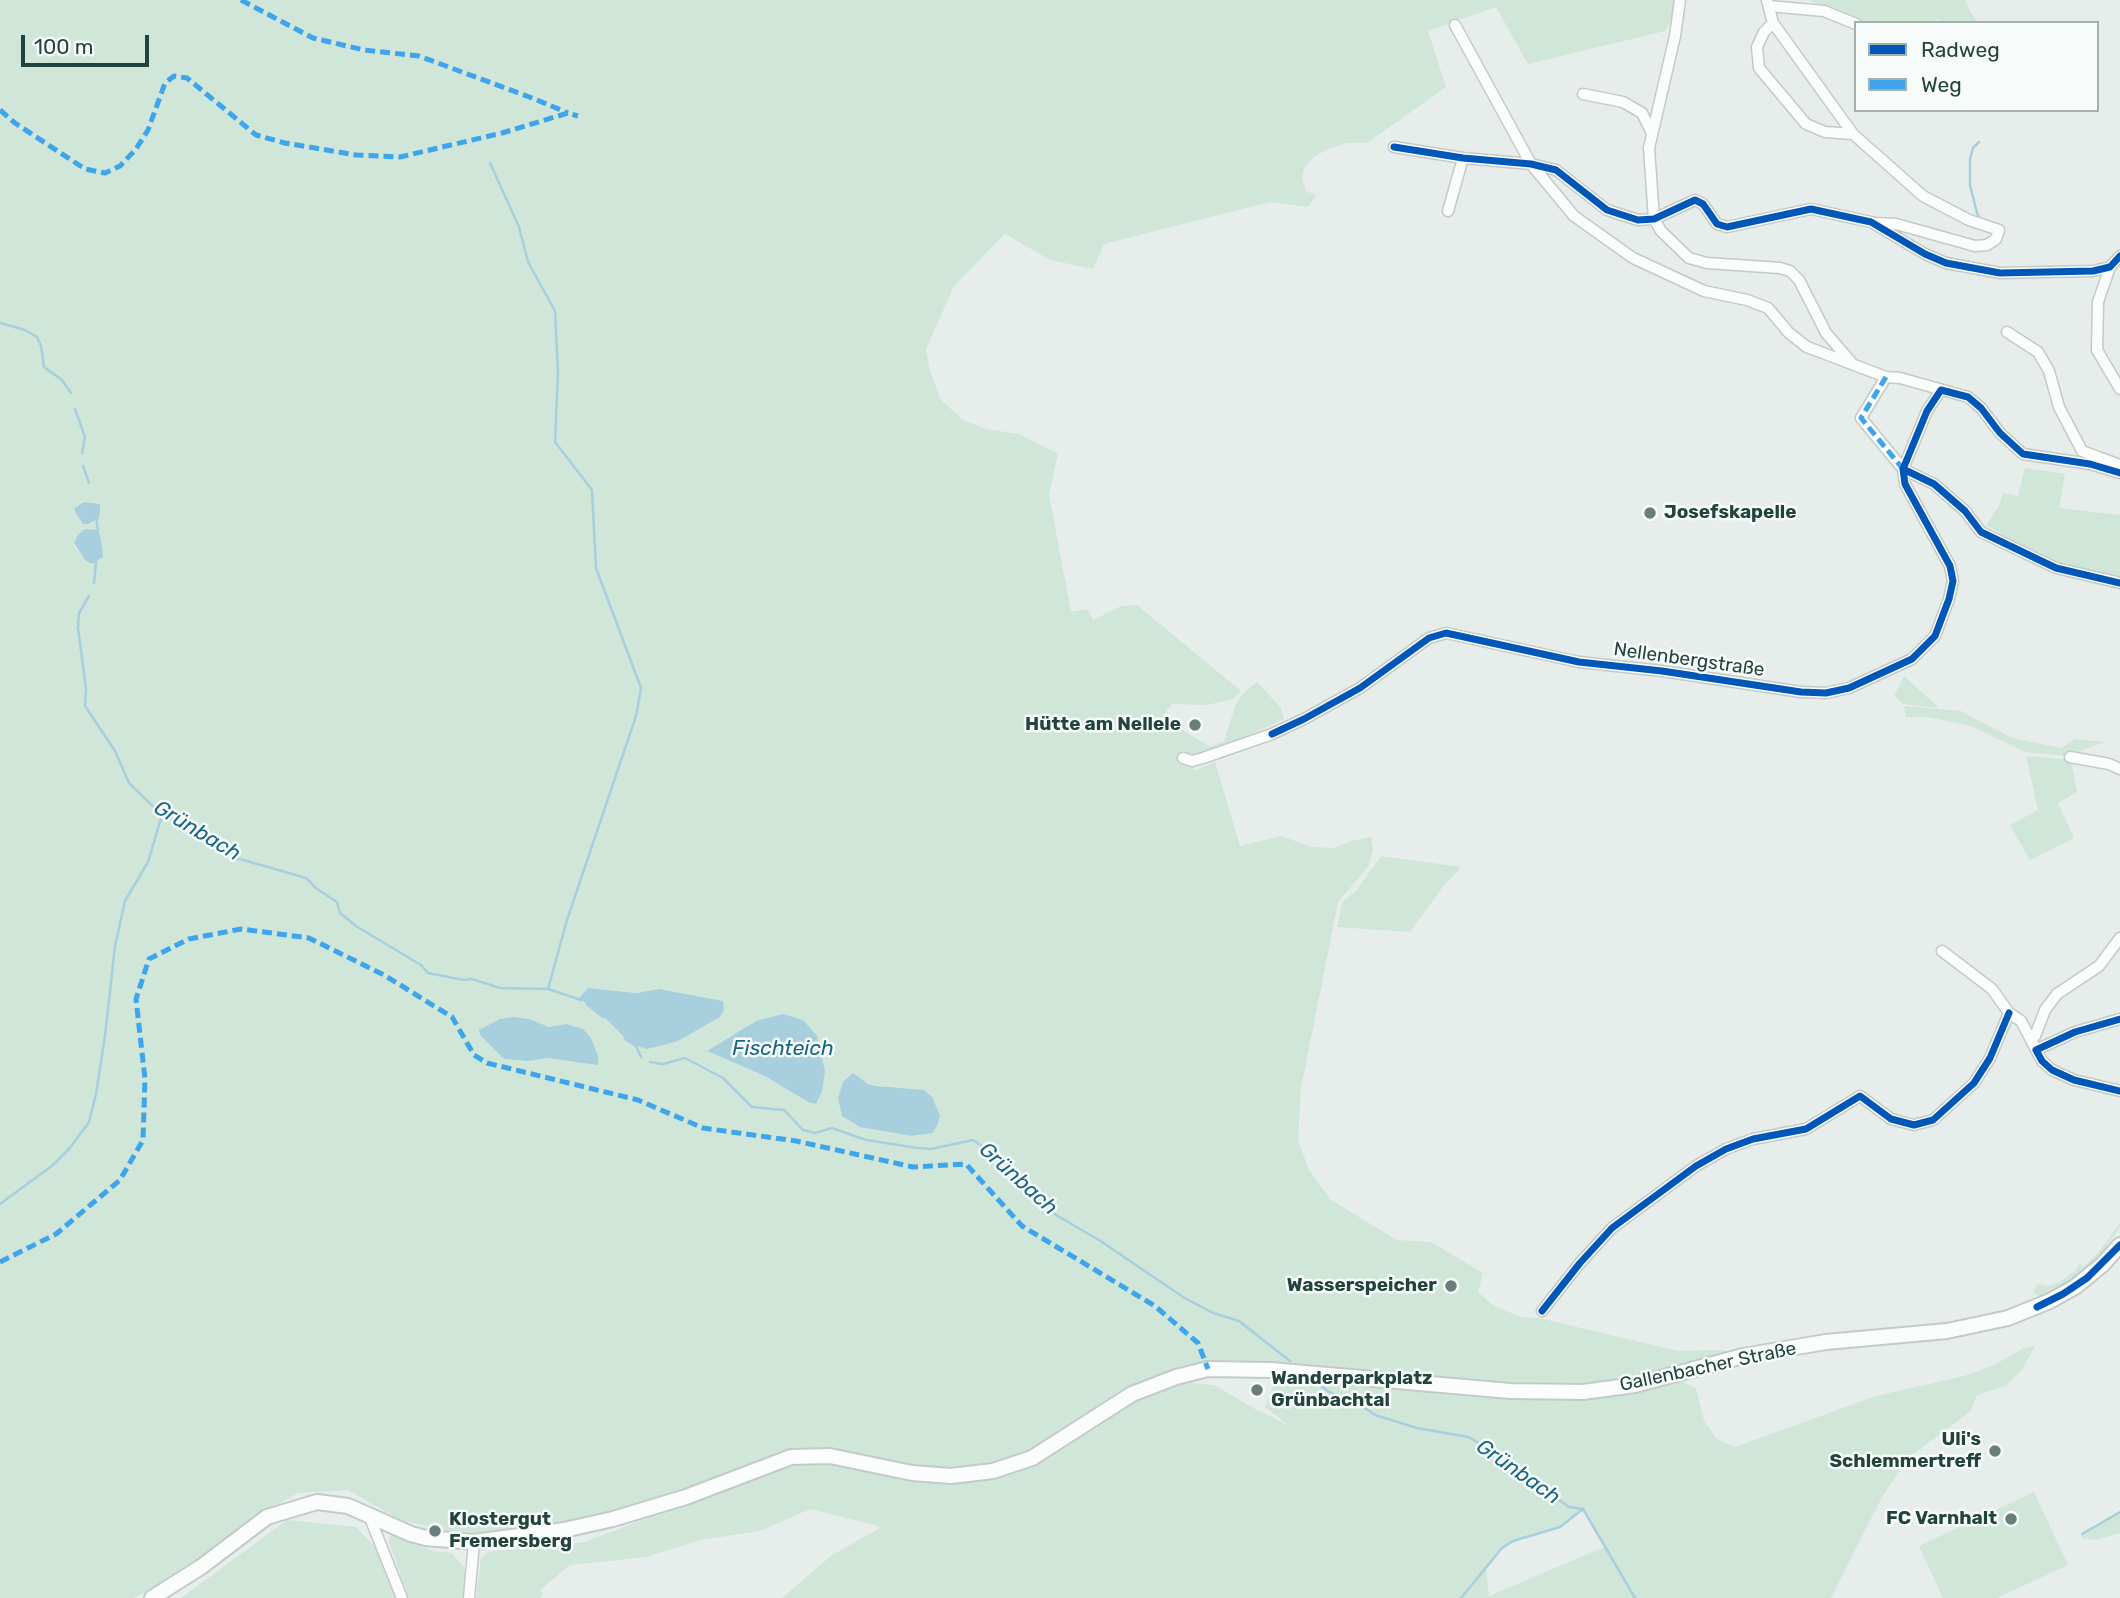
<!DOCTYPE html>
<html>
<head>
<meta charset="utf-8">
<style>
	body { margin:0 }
	#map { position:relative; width:2120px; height:1598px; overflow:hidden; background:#e7edeb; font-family:Rubik,sans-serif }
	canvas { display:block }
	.legend { position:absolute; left:1854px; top:21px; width:245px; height:91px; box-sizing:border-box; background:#f7fbf9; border:2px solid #a2b1ae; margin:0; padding:9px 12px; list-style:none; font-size:21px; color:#23433e }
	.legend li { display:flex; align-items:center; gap:14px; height:35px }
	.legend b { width:35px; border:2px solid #a2b1ae }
	.scale { position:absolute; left:21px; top:35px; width:128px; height:32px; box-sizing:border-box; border:4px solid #23433e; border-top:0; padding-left:9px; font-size:21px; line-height:24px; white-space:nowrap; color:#23433e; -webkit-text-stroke:5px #f7fbf9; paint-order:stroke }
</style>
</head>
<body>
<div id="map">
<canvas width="2120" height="1598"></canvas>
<ul class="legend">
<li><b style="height:9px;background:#0057b8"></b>Radweg</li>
<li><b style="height:9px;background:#3ea4ec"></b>Weg</li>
</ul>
<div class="scale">100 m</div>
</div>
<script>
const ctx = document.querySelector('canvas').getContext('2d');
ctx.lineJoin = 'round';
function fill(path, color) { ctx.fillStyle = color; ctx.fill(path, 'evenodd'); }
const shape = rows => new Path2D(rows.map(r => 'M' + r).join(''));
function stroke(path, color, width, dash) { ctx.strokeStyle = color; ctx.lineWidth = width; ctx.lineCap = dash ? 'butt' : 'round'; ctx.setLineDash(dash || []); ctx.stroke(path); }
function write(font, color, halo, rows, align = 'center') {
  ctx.font = font + ' Rubik,sans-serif'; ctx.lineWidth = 5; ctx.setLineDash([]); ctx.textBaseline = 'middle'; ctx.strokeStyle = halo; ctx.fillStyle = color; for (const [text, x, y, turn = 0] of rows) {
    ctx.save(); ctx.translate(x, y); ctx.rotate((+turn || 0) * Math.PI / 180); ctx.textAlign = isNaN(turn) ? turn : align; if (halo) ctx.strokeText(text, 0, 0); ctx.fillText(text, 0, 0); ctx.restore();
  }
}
const green = shape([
	[0,0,1683,0,1665,31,1528,64,1496,7,1428,31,1446,87,1367,143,1346,143,1328,149,1314,157,1304,168,1302,179,1306,191,1316,195,1308,207,1270,202,1104,244,1093,269,1050,260,1005,234,954,286,926,349,930,371,941,400,963,420,986,429,1019,434,1058,454,1049,494,1071,612,1087,609,1093,620,1121,606,1137,605,1241,691,1233,699,1207,705,1172,704,1162,717,1210,747,1224,741,1236,704,1243,693,1257,682,1281,708,1284,719,1191,761,1194,771,1215,762,1240,846,1281,836,1312,847,1333,848,1351,841,1371,837,1373,850,1368,867,1338,902,1301,1088,1298,1140,1309,1170,1331,1200,1397,1240,1431,1242,1483,1273,1478,1292,1494,1306,1521,1317,1539,1318,1678,1351,1725,1350,1721,1354,1638,1376,1592,1383,1527,1384,1268,1364,1191,1367,1148,1379,1117,1395,1033,1452,992,1465,952,1470,912,1466,864,1455,828,1450,792,1450,683,1493,563,1525,468,1536,400,1520,348,1490,298,1493,241,1525,178,1575,134,1598,0,1598],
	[84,502,93,503,96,519,88,524,83,524,75,512],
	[87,531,101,539,103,557,85,560,75,547,74,544],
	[588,988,636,993,659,989,723,1001,720,1017,678,1041,619,1033,606,1019,580,999],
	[529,1019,549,1027,566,1024,598,1064,547,1058],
	[756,1021,817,1036,825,1071,808,1102,765,1076,707,1051],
	[853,1073,868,1084,887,1087,911,1136,860,1127],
	[1808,0,1965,0,1971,13,1979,23,1947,23,1936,19,1935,23,1860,23],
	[2025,468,2065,474,2059,508,2120,515,2120,579,2056,564,2021,549,2022,546,1986,525,1999,506,2003,493,2018,496],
	[1904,676,1938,707,1936,708,1903,704,1894,696],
	[1904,706,1961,711,2012,738,2061,748,2075,739,2105,742,2066,756,2025,752,1971,726,1928,717,1906,717],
	[2026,756,2071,760,2077,792,2058,803,2074,838,2030,860,2010,825,2038,810],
	[1381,856,1461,867,1442,888,1410,932,1337,927,1343,901,1356,891],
	[2120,1223,2120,1227,2098,1258,2085,1270,2048,1294,2042,1296,2036,1295,2033,1291,2038,1284,2048,1286,2060,1282,2076,1270,2079,1264,2084,1266,2098,1253],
	[2035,1346,2022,1370,2005,1386,1977,1395,1970,1412,1909,1457,1882,1497,1831,1598,782,1598,832,1555,882,1527,810,1509,760,1531,700,1540,646,1557,570,1565,540,1590,543,1594,540,1598,476,1598,481,1558,490,1551,585,1542,768,1471,795,1463,830,1461,925,1482,954,1483,983,1479,1145,1394,1177,1382,1214,1385,1255,1409,1290,1426,1265,1407,1275,1382,1281,1379,1301,1383,1367,1386,1515,1400,1578,1398,1638,1392,1681,1381,1696,1388,1704,1421,1717,1439,1735,1447,1876,1396,1964,1376,1994,1365,2024,1348],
	[1584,1509,1604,1547,1489,1596,1486,1567,1502,1549,1513,1541,1560,1527],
	[2034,1492,2068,1565,1997,1598,1943,1598,1919,1546],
	[2120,1513,2120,1533,2095,1540,2082,1538,2082,1534],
	[287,1520,356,1527,377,1549,397,1598,181,1598],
	[390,1534,434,1551,452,1553,467,1571,464,1598,409,1598,389,1542]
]);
const water = shape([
	[84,502,100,504,100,508,99,518,88,524,83,524,75,512,75,508],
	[85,529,98,530,101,539,103,557,92,564,85,560,74,543,78,535],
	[588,988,636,993,659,989,723,1001,724,1010,720,1017,678,1041,647,1049,631,1044,606,1019,579,998],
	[783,1014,803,1020,817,1036,825,1071,822,1091,816,1104,808,1102,765,1076,707,1051,756,1021],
	[513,1017,529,1019,549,1027,566,1024,583,1029,591,1038,598,1056,598,1065,547,1058,529,1061,504,1059,480,1035,479,1030,500,1019],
	[853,1073,868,1084,876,1086,924,1090,932,1097,940,1116,937,1126,932,1133,911,1136,860,1127,842,1116,838,1098,843,1082]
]);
const stream = shape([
	[1979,142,1973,148,1970,159,1970,185,1977,213,1982,222],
	[490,163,519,227,528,262,555,311,558,372,555,442,592,490,596,568,641,688,636,716,567,920,548,989],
	[0,323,25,330,37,337,41,346,44,367,62,380,71,393],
	[75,409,85,437,82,453],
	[83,466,89,483],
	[96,516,98,531],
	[94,583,96,562],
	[89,596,79,613,78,628,86,689,85,706,115,751,129,783,162,815,224,844,233,857,306,878,317,889,337,902,340,913,356,926,421,965,428,973,464,980,472,979,500,988,548,989,581,1000],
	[587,1004,603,1017],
	[625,1039,636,1046,641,1057],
	[650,1062,663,1064,685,1058,723,1078,752,1107,784,1110,803,1130,815,1133,832,1128,866,1140,918,1148,931,1149,973,1140,1004,1161,1027,1190,1056,1215,1099,1240,1183,1297,1213,1313,1239,1321,1290,1361],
	[0,1204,53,1165,69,1149,89,1122,96,1094,105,1036,115,946,125,901,148,862,162,815],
	[1318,1384,1329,1392,1362,1406,1375,1415,1417,1428,1468,1437,1501,1455,1523,1480,1534,1487,1541,1487,1569,1507,1583,1509,1635,1598],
	[2082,1534,2120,1512],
	[1461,1598,1502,1548,1513,1541,1560,1527,1583,1509]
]);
const street = shape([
	[1680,0,1675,36,1649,148,1654,219,1661,231,1689,258,1707,263,1780,268,1790,271,1799,280,1826,333,1851,362],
	[1767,0,1773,23,1853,134,1923,196,1969,220,1999,230,1996,239,1987,245,1975,246,1896,224,1875,223],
	[1769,6,1824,11,1856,24],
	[1773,23,1764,32,1757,47,1759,68,1806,124,1825,132,1853,134],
	[1455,25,1531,164,1574,216,1633,258,1704,291,1747,300,1768,308,1789,333,1807,347,1886,377,1900,378,1968,397,1981,408,2000,433,2023,454,2090,464,2120,473],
	[1583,94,1623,102,1642,113,1652,133],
	[1394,147,1463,158,1531,164,1556,170,1607,210,1638,220,1654,219,1695,200,1703,204,1717,224,1727,227,1811,209,1871,222,1925,254,1946,263,2000,273,2093,271,2110,267,2120,256],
	[1448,211,1463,158],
	[2110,267,2098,302,2097,350,2120,389],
	[2007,332,2038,352,2049,371,2059,407,2082,451,2120,465],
	[1886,377,1861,418,1903,469,1934,484,1965,511,1981,532,2056,568,2120,583],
	[2070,757,2109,764,2120,769],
	[1183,758,1192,761,1203,758,1272,734,1304,719,1360,688,1429,638,1446,633,1579,662,1662,671,1801,692,1826,693,1849,688,1912,659,1935,636,1949,599,1953,581,1950,566,1905,484,1903,469,1927,411,1941,390],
	[1942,951,1992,989,2009,1013,2021,1021,2042,1061,2052,1070,2074,1080,2120,1091],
	[2031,1039,2035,1036,2045,1010,2057,994,2099,966,2120,938],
	[2036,1050,2075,1032,2120,1019],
	[1542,1311,1580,1263,1612,1228,1696,1166,1726,1149,1753,1139,1806,1129,1860,1096,1891,1119,1914,1125,1933,1120,1974,1083,1990,1058,2009,1013],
	[373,1516,372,1523,402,1598],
	[469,1598,474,1542]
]);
const secondary = shape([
	[152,1598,201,1567,267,1517,317,1502,348,1506,411,1534,426,1538,474,1542,564,1530,613,1519,686,1497,791,1457,830,1456,912,1473,951,1476,993,1471,1032,1458,1132,1394,1176,1377,1208,1369,1271,1370,1510,1391,1583,1392,1635,1385,1743,1356,1826,1342,1947,1331,2008,1318,2050,1301,2075,1287,2102,1265,2120,1245]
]);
const quiet = shape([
	[241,0,313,38,364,50,419,56,532,98,568,113],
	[0,110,15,123,85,169,105,173,120,166,136,149,148,130,165,83,174,76,187,78,256,135,285,143,356,155,400,157,502,133,568,113,578,116],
	[1886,377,1861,418,1903,469],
	[0,1262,56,1234,120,1180,143,1140,145,1079,136,999,149,959,189,939,241,929,309,938,384,975,452,1017,474,1055,487,1063,638,1100,703,1128,796,1141,913,1167,966,1164,1022,1226,1155,1306,1198,1343,1208,1369]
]);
const cycleway = shape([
	[1394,147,1463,158,1531,164,1556,170,1607,210,1638,220,1654,219,1695,200,1703,204,1717,224,1727,227,1811,209,1871,222,1925,254,1946,263,2000,273,2093,271,2110,267,2120,256],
	[1903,469,1934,484,1965,511,1981,532,2056,568,2120,583],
	[1272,734,1304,719,1360,688,1429,638,1446,633,1579,662,1662,671,1801,692,1826,693,1849,688,1912,659,1935,636,1949,599,1953,581,1950,566,1905,484,1903,469,1927,411,1941,390,1968,397,1981,408,2000,433,2023,454,2090,464,2120,473],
	[2120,1019,2075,1032,2036,1050,2042,1061,2052,1070,2074,1080,2120,1091],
	[2037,1307,2063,1294,2087,1278,2120,1245],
	[1542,1311,1580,1263,1612,1228,1696,1166,1726,1149,1753,1139,1806,1129,1860,1096,1891,1119,1914,1125,1933,1120,1974,1083,1990,1058,2009,1013]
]);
const markers = [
	[1650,513,7,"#687e7b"],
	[1195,725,7,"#687e7b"],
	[1451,1286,7,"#687e7b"],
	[1257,1390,7,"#687e7b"],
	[1995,1451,7,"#687e7b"],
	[2011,1519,7,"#687e7b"],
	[435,1531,7,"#687e7b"]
];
const poiNames = [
	["Josefskapelle",1664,513,"left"],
	["Hütte am Nellele",1181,725],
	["Wasserspeicher",1437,1286],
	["Wanderparkplatz",1271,1379,"left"],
	["Grünbachtal",1271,1401,"left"],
	["Uli's",1981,1440],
	["Schlemmertreff",1981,1462],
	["FC Varnhalt",1997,1519],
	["Klostergut",449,1520,"left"],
	["Fremersberg",449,1542,"left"]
];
const streetNames = [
	["Nellenbergstraße",1689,660,8],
	["Gallenbacher Straße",1708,1367,-12]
];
const waterNames = [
	["Grünbach",197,831,31],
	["Fischteich",783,1049],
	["Grünbach",1018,1179,42],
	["Grünbach",1518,1472,35]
];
fill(green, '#d0e6d9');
fill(water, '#a7cfdd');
stroke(stream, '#a7cfdd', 2.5);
stroke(street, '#c4cac8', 13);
stroke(secondary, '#c3cbc9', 18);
stroke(street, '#fbfcfc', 10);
stroke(secondary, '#fbfcfc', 14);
stroke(quiet, '#3ea4ec', 5, [10, 5]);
stroke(cycleway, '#0057b8', 7);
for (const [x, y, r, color] of markers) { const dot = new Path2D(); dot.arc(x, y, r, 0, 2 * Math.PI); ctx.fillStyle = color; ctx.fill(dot); stroke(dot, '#f7fbf9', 2.5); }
write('bold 19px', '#23433e', '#f7fbf9', poiNames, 'right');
write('19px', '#23433e', '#f7fbf9', streetNames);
write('italic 21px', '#186684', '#f7fbf9', waterNames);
</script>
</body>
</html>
